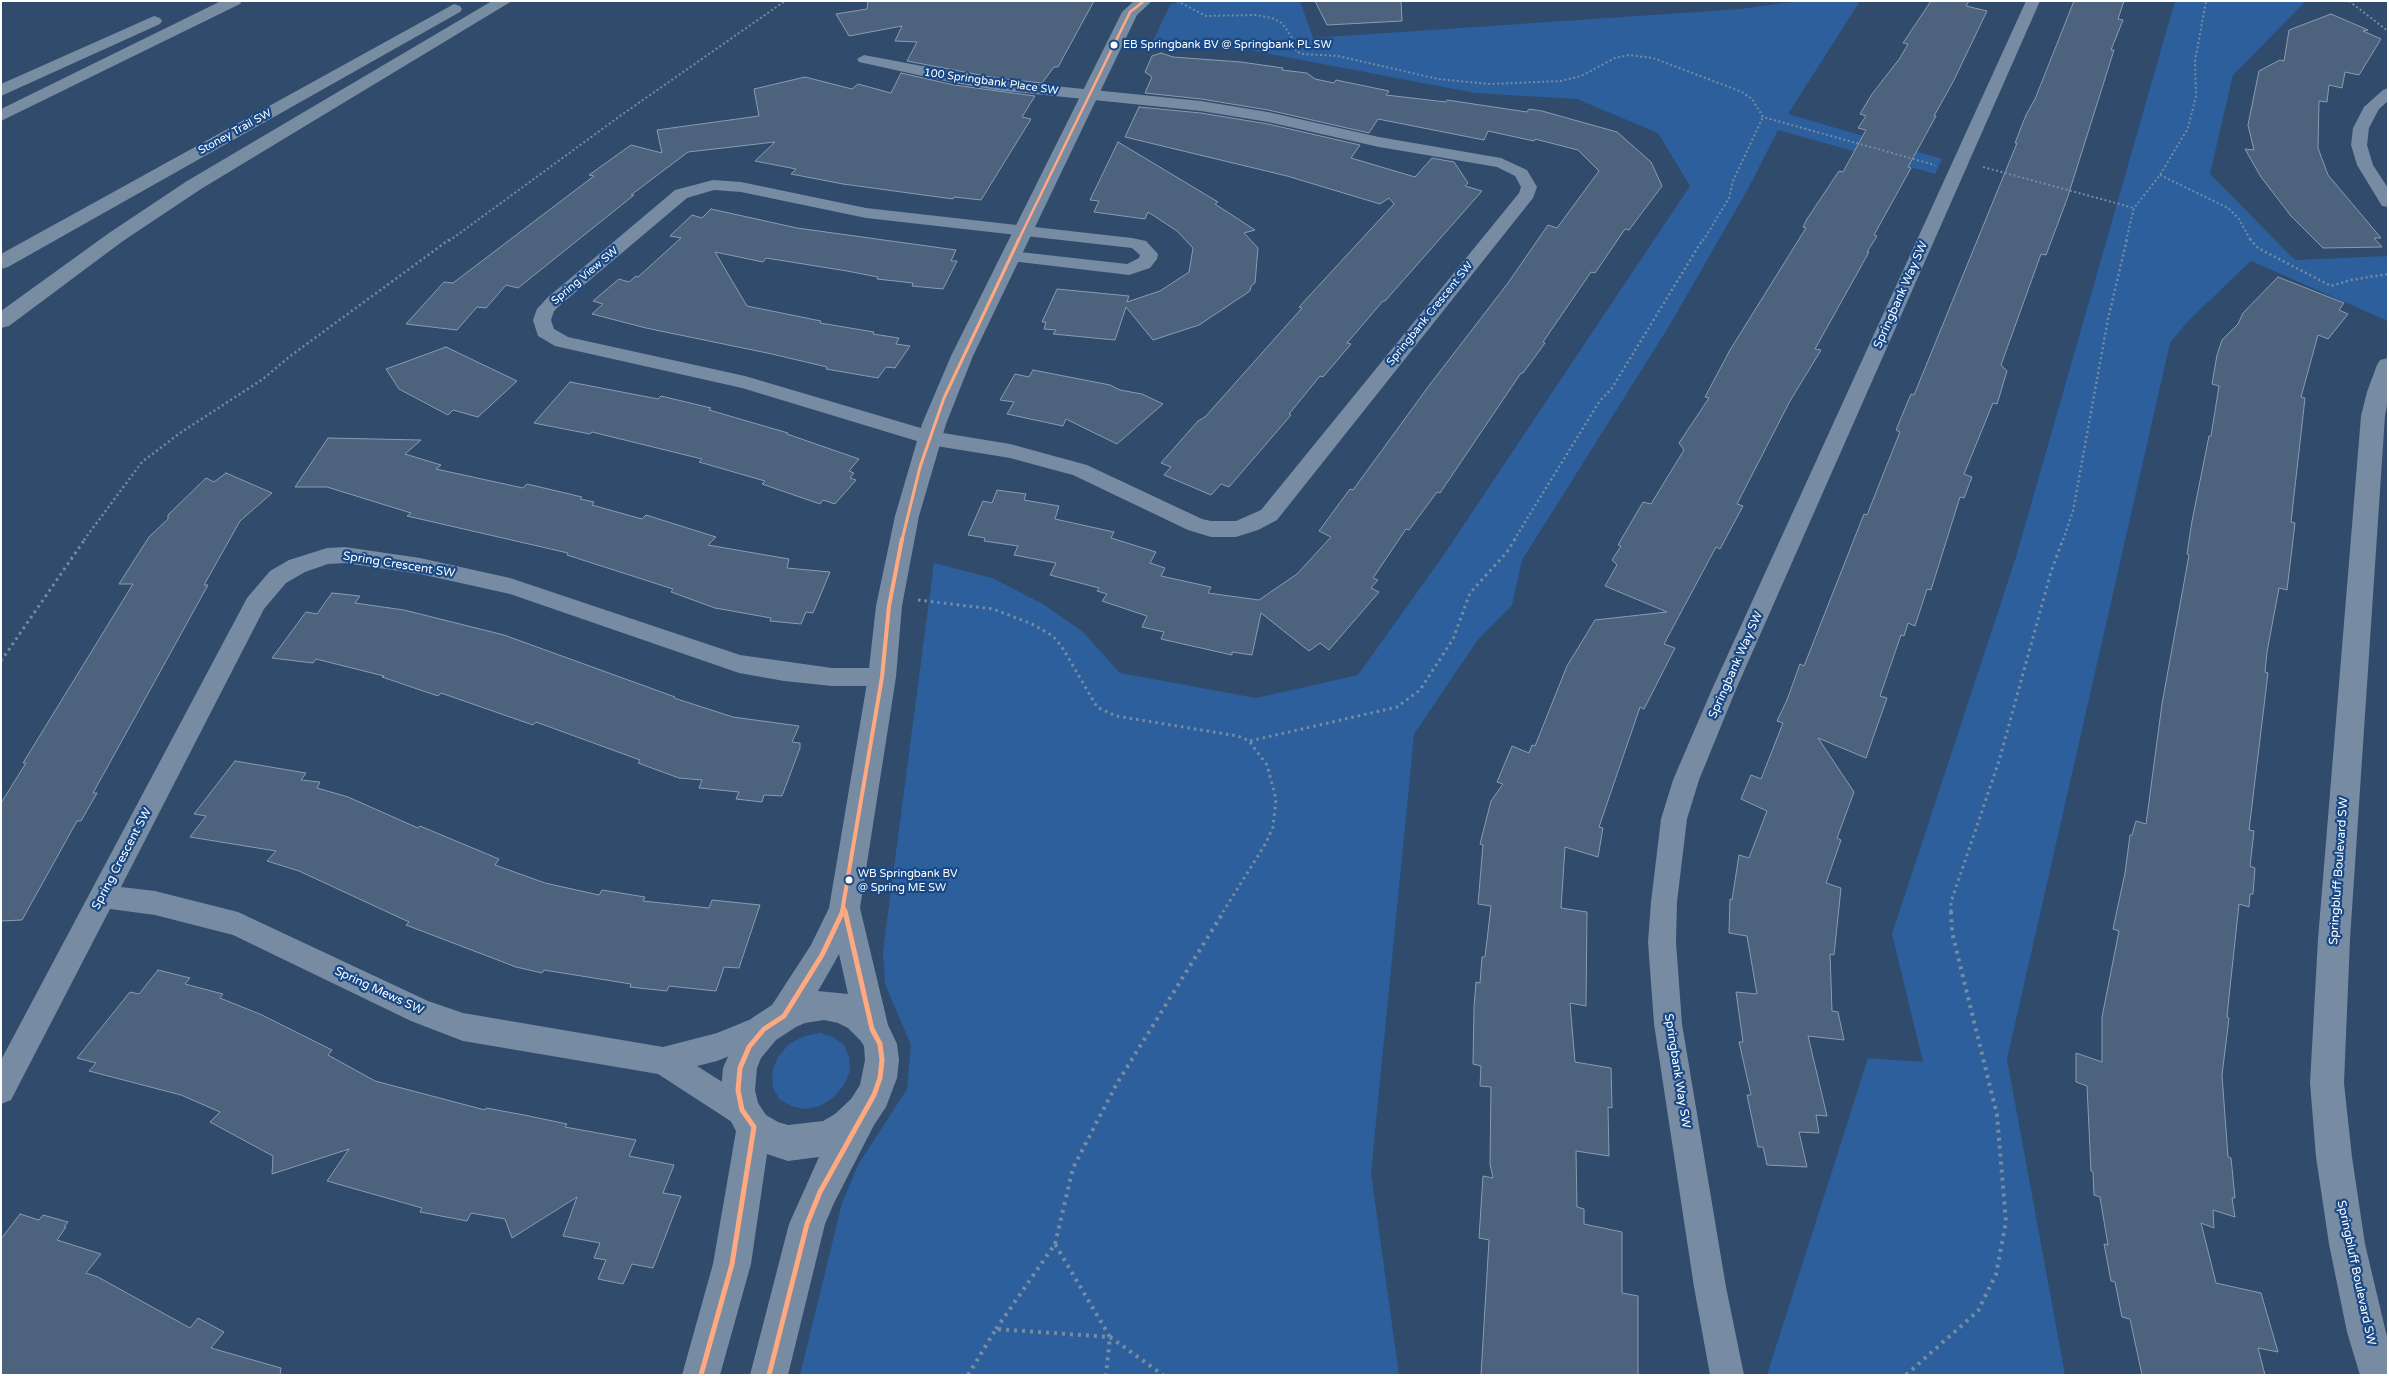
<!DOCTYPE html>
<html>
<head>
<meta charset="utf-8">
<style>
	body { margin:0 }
	#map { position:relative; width:2389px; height:1376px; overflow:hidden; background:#304b6c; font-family:"Varela Round",sans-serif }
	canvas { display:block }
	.frame { position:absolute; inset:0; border:2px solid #fff; pointer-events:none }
</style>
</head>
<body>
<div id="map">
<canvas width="2389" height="1376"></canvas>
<div class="frame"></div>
</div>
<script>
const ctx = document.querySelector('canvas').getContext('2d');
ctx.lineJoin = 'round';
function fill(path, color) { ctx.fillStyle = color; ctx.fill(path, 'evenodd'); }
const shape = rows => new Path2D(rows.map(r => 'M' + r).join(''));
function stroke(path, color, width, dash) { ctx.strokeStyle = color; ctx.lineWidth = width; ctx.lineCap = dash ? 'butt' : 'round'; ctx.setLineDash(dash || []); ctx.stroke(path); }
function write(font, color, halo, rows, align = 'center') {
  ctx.font = font + ' "Varela Round",sans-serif'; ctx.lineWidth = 4.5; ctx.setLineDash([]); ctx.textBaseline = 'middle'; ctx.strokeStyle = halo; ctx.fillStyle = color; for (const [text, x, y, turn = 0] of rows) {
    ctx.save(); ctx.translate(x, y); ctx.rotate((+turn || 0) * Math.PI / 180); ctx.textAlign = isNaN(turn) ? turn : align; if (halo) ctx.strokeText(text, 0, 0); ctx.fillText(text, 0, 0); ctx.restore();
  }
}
const green = shape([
	[1181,1,1300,1,1313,38,1740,9,1799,1,1860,1,1788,114,1942,159,1935,174,1778,130,1748,189,1668,328,1522,560,1512,605,1477,641,1414,734,1371,1173,1399,1375,800,1375,842,1203,858,1165,907,1089,911,1045,885,984,883,951,934,563,992,578,1043,604,1083,632,1120,673,1256,698,1358,675,1443,556,1690,186,1658,133,1577,99,1475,93,1249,50,1153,41,1170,5],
	[2175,1,2306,1,2233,75,2210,174,2295,260,2388,256,2388,321,2251,261,2189,320,2170,343,2007,1059,2065,1375,1767,1375,1868,1058,1923,1062,1892,934,2016,557],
	[820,1033,833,1037,844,1045,849,1057,850,1071,844,1085,834,1097,820,1106,805,1109,791,1106,779,1099,773,1087,772,1072,778,1057,789,1044,804,1036]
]);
const building = shape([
	[868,1,1094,1,1058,67,1054,67,1042,83,996,78,907,61,917,42,895,41,902,26,849,36,836,14,867,9,868,1],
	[1315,1,1401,1,1402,21,1327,25,1315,1],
	[1931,1,1969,1,1966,6,1987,11,1953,82,1934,116,1936,116,1908,167,1911,168,1874,235,1877,236,1867,252,1869,252,1815,349,1821,350,1790,401,1737,504,1743,506,1720,549,1716,547,1664,644,1675,648,1644,709,1640,707,1599,827,1603,828,1598,857,1565,847,1561,908,1587,912,1586,1006,1570,1003,1575,1062,1611,1068,1612,1108,1608,1107,1609,1156,1576,1151,1577,1207,1584,1209,1584,1224,1622,1232,1622,1293,1638,1296,1638,1375,1481,1375,1489,1240,1479,1238,1483,1176,1493,1178,1490,1164,1491,1087,1480,1086,1481,1066,1473,1064,1474,1007,1476,982,1480,983,1482,957,1485,957,1491,906,1478,904,1483,845,1480,844,1491,801,1503,784,1497,782,1512,746,1529,753,1532,745,1535,746,1567,666,1595,620,1667,612,1605,586,1617,565,1612,560,1621,546,1618,545,1643,502,1651,504,1684,450,1679,443,1709,398,1705,397,1730,350,1806,228,1803,227,1807,219,1839,171,1843,172,1866,130,1858,128,1866,116,1860,114,1872,94,1900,58,1908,44,1903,43,1931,1],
	[2074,1,2124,1,2118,19,2123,20,2111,50,2114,50,2067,199,2046,255,2041,254,2001,365,2007,371,1997,404,1993,403,1964,474,1972,477,1964,498,1960,497,1931,590,1927,589,1915,626,1908,623,1904,636,1901,635,1880,696,1887,698,1866,758,1818,738,1854,792,1837,838,1841,840,1826,883,1841,888,1834,955,1830,954,1832,1011,1838,1012,1844,1040,1808,1036,1827,1116,1816,1115,1819,1133,1799,1132,1807,1167,1767,1165,1763,1147,1758,1147,1747,1095,1751,1095,1739,1042,1743,1042,1736,992,1757,994,1747,936,1729,933,1730,899,1732,900,1739,855,1749,858,1767,811,1741,799,1751,775,1761,779,1783,723,1777,721,1787,700,1800,664,1804,666,1864,514,1867,515,1900,432,1896,430,1911,394,1914,395,2017,143,2015,143,2026,115,2035,99,2074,1],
	[2331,14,2368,30,2363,31,2381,39,2359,75,2345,72,2342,88,2329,85,2327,102,2319,101,2318,148,2328,175,2381,238,2374,238,2382,247,2323,248,2291,216,2261,177,2245,149,2254,150,2248,125,2259,71,2280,60,2284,61,2289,30,2331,14],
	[1161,53,1173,57,1241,62,1283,68,1282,70,1307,73,1315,79,1334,83,1336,80,1389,91,1386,95,1446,102,1447,100,1527,112,1529,109,1542,111,1617,132,1651,162,1662,186,1629,230,1625,229,1595,273,1591,272,1543,342,1545,343,1523,373,1521,373,1440,493,1437,492,1409,530,1406,529,1373,578,1378,580,1371,588,1379,592,1329,650,1320,643,1309,651,1261,613,1252,655,1232,652,1232,655,1161,639,1164,632,1142,627,1147,616,1102,601,1107,594,1097,591,1099,588,1050,575,1056,563,1014,555,1018,546,984,541,985,538,968,535,983,501,992,503,997,490,1026,494,1024,500,1059,506,1055,519,1114,532,1111,538,1156,552,1150,563,1165,568,1161,576,1211,587,1208,593,1259,600,1297,574,1331,537,1319,531,1350,489,1353,490,1428,387,1508,283,1548,225,1557,228,1599,171,1578,150,1535,139,1534,141,1488,131,1484,140,1378,119,1369,133,1268,110,1201,99,1145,93,1152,77,1145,72,1152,56,1161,53],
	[901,73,954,85,1035,96,1022,117,1031,119,981,200,954,197,953,199,843,184,791,174,796,169,755,161,775,142,688,152,631,195,634,195,518,288,506,285,486,308,477,307,457,330,406,324,444,282,453,283,594,176,589,175,631,145,662,153,657,130,759,116,754,89,805,77,852,89,858,84,891,93,901,73],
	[1139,107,1201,113,1268,124,1360,145,1351,158,1415,177,1432,158,1454,162,1468,183,1465,186,1482,191,1385,301,1383,301,1347,343,1351,344,1323,377,1320,376,1289,414,1291,415,1229,487,1221,484,1211,495,1164,475,1171,467,1161,463,1198,421,1205,417,1302,308,1299,307,1394,204,1389,198,1380,204,1287,176,1125,137,1139,107],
	[1118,142,1218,202,1215,204,1255,230,1244,233,1258,248,1255,283,1251,286,1250,291,1199,325,1153,340,1126,307,1115,340,1053,334,1056,330,1044,329,1046,322,1042,322,1057,289,1129,296,1127,302,1160,291,1189,272,1193,248,1177,231,1148,212,1145,219,1094,212,1099,201,1090,200,1118,142],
	[711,209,797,228,956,250,951,261,957,261,943,289,912,286,913,283,877,279,878,277,847,271,766,258,763,262,715,252,747,306,821,321,820,323,874,332,873,334,899,338,896,344,910,346,895,368,886,367,878,378,826,369,827,367,772,354,646,328,592,314,603,304,593,301,619,279,629,282,636,276,638,277,681,238,670,236,692,215,702,218,711,209],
	[2278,277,2344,303,2339,310,2348,314,2328,339,2318,335,2301,397,2305,398,2291,522,2295,523,2287,590,2279,588,2267,652,2265,672,2268,673,2249,830,2254,831,2250,866,2255,868,2253,894,2250,894,2249,907,2239,904,2229,997,2227,1017,2229,1018,2222,1075,2228,1157,2231,1158,2235,1198,2232,1198,2235,1217,2213,1210,2214,1228,2201,1223,2216,1283,2261,1293,2278,1352,2258,1348,2265,1375,2142,1375,2130,1319,2122,1317,2115,1282,2111,1281,2104,1244,2108,1245,2100,1197,2094,1195,2093,1172,2091,1171,2087,1086,2076,1082,2076,1053,2102,1062,2102,1017,2119,931,2113,929,2125,873,2130,835,2132,835,2136,821,2146,824,2162,704,2189,555,2187,554,2192,521,2209,436,2211,436,2219,386,2212,384,2217,355,2222,340,2238,324,2243,313,2278,277],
	[446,347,517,381,478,417,453,410,448,415,399,389,386,369,446,347],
	[1033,370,1110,385,1120,390,1142,394,1163,404,1117,444,1066,419,1063,426,1007,414,1014,402,1000,400,1015,374,1029,377,1033,370],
	[570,382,658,399,661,396,711,408,709,410,788,433,787,434,859,459,849,471,854,473,850,478,856,480,835,504,823,500,820,504,762,484,765,481,699,462,702,459,592,432,590,434,534,423,570,382],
	[328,438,421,440,405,454,441,465,436,469,523,488,527,484,582,497,580,499,594,502,592,505,642,519,646,515,716,537,708,545,789,559,787,568,830,572,813,613,806,612,801,624,770,621,771,618,715,608,671,592,673,589,567,555,568,553,407,516,411,513,327,487,295,487,328,438],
	[226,473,272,493,240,521,204,585,208,585,93,793,97,793,81,821,77,821,22,920,1,921,1,803,26,763,23,763,133,584,119,584,149,537,168,519,168,515,206,478,214,482,226,473],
	[332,593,360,596,355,603,404,610,504,635,675,697,674,698,733,717,799,726,792,742,800,743,800,748,782,796,764,795,762,802,736,799,739,792,699,788,702,780,679,778,638,763,640,760,536,722,533,725,441,693,438,696,382,677,384,676,316,659,313,663,272,658,306,612,317,614,332,593],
	[235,761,306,773,301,780,320,782,317,788,348,797,418,828,420,826,499,859,495,865,545,883,599,895,602,890,645,897,643,901,709,908,712,900,760,905,739,968,724,967,716,991,669,986,667,991,630,987,631,984,544,970,542,973,516,967,406,925,409,922,299,871,267,861,276,851,190,837,206,816,194,814,235,761],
	[158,970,190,978,185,984,223,994,220,998,262,1015,332,1050,328,1055,375,1081,485,1110,486,1108,524,1115,567,1124,565,1127,636,1140,629,1156,674,1165,663,1193,681,1196,653,1268,632,1264,623,1284,598,1279,606,1260,594,1258,600,1243,563,1236,577,1197,512,1238,505,1219,471,1213,467,1221,420,1212,422,1208,327,1181,349,1149,272,1174,273,1156,210,1122,220,1112,181,1095,89,1071,96,1063,77,1058,130,992,139,994,158,970],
	[20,1214,39,1220,43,1215,68,1222,64,1227,66,1227,57,1240,101,1254,86,1273,98,1277,190,1328,198,1318,224,1332,211,1348,281,1368,280,1375,1,1375,1,1239,20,1214]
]);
const pathFar3 = shape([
	[1177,1,1206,16,1256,15,1272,18,1282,23,1291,36,1296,51,1302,54,1338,56,1438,79,1489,84,1561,81,1581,76,1615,58,1629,55,1653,58,1742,92,1752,99,1763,117,1935,165],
	[2349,1,2388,31],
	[1983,167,2134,208],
	[2160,175,2228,208,2239,219,2251,241],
	[449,241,620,116,785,1],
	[1703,241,1729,198,1733,181,1763,117],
	[2126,241,2134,208,2160,175,2188,128,2196,96,2195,61,2206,1]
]);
const pathFar2 = shape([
	[2250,239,2258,248,2331,286,2351,280,2388,274],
	[84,540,142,462,180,433,263,379,289,357,450,239],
	[1514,540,1599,402,1612,388,1703,239],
	[2063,540,2073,511,2108,319,2127,239]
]);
const pathFar1 = shape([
	[918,600,993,609,1032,624,1053,636,1062,647,1097,707,1116,716,1238,736,1249,741,1267,765,1276,799,1273,827,1266,843,1223,912],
	[1,661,85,539],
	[1250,741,1397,707,1420,690,1453,639,1470,593,1507,552,1515,539],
	[1951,912,1951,902,1999,761,2051,572,2063,539]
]);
const path = shape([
	[1055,1244,1073,1168,1116,1085,1224,911],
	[996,1329,1055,1244,1110,1337,1106,1375],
	[968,1375,996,1329,1110,1337,1163,1375],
	[1906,1375,1978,1311,1996,1274,2006,1222,1997,1115,1952,932,1951,911]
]);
const minor = shape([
	[2026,1,2040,1,1737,687,1699,780,1687,819,1677,902,1676,942,1682,1024,1726,1287,1744,1375,1710,1375,1694,1287,1654,1024,1648,942,1651,902,1661,819,1673,780,1713,687,2026,1],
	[864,55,996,80,1201,101,1268,112,1379,137,1501,158,1527,170,1537,187,1533,198,1277,520,1258,530,1236,537,1211,537,1188,530,1073,475,1043,467,1010,458,930,445,742,388,555,346,538,336,533,320,537,309,547,298,675,190,713,180,741,182,866,208,1132,238,1146,241,1158,254,1157,259,1150,268,1129,275,1011,261,1005,260,1002,256,1005,252,1011,251,1127,264,1139,258,1140,255,1132,248,866,218,741,192,714,190,687,198,559,306,554,311,551,320,554,329,568,337,745,376,931,431,1010,444,1087,465,1202,519,1211,521,1236,521,1261,510,1519,193,1521,187,1515,176,1497,167,1379,147,1268,122,1201,111,996,90,954,83,859,62,857,59,864,55],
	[2388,88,2388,101,2379,109,2369,128,2367,145,2373,165,2388,188,2388,207,2382,206,2357,165,2351,145,2353,128,2364,107,2383,90,2388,88],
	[345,547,420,558,510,578,740,655,832,668,882,668,890,670,894,677,890,684,882,686,832,686,784,681,739,673,510,594,420,574,345,563,328,564,305,572,286,583,264,609,121,887,155,891,238,912,428,1001,463,1013,663,1047,717,1033,766,1013,776,1017,780,1027,776,1037,717,1061,697,1066,757,1104,761,1114,757,1124,746,1129,735,1124,658,1074,463,1041,411,1021,233,935,155,915,110,909,11,1100,1,1104,1,1060,247,598,270,571,289,560,327,548,345,547]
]);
const tertiary = shape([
	[1134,1,1152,1,1137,15,973,356,946,424,919,516,902,606,896,677,860,908,888,1025,897,1044,899,1060,897,1078,886,1107,874,1125,834,1203,825,1224,788,1375,750,1375,789,1224,819,1157,788,1161,767,1154,751,1264,720,1375,682,1375,713,1264,736,1131,725,1110,721,1090,723,1068,737,1036,752,1018,772,1005,811,945,829,908,868,677,876,606,895,516,922,424,951,356,1122,12,1134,1],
	[839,954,848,994,818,991,833,965,839,954],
	[824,1020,838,1023,848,1028,860,1040,864,1046,865,1060,860,1085,851,1099,835,1114,823,1121,788,1125,778,1122,766,1115,758,1103,755,1090,757,1068,761,1058,776,1040,796,1027,805,1023,824,1020],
	[2388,358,2388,400,2385,416,2350,939,2344,1083,2352,1157,2365,1244,2388,1341,2388,1375,2360,1375,2347,1332,2329,1244,2316,1157,2310,1083,2318,939,2361,416,2367,392,2377,365,2380,360,2388,358]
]);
const motorway = shape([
	[221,1,242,1,240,4,1,121,1,109,221,1],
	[492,1,512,1,201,189,123,241,9,326,1,328,1,311,109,233,187,181,492,1],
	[454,4,460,6,462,9,460,12,8,267,1,269,1,254,454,4],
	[154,16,160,18,162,21,160,24,1,96,1,84,154,16]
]);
const bus1Far3 = shape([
	[1018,241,1130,12,1144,1]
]);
const bus1Far2 = shape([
	[902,540,920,467,944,398,1019,239]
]);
const bus1Far1 = shape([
	[844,908,845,912],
	[842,912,882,677,889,606,902,539]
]);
const bus1 = shape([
	[701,1375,732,1264,754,1127,742,1110,738,1090,740,1068,749,1047,764,1029,784,1016,822,955,843,911],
	[769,1375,807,1224,820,1192,874,1095,880,1078,882,1060,880,1044,872,1029,845,911]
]);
const markers = [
	[1114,45,4.5,"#fff"],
	[849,880,4.5,"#fff"]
];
const busNames = [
	["EB Springbank BV @ Springbank PL SW",1123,45],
	["WB Springbank BV",858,874],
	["@ Spring ME SW",858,888]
];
const farStreetnames = [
	["100 Springbank Place SW",991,82,8],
	["Stoney Trail SW",235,132,-29],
	["Spring View SW",585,276,-40],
	["Springbank Crescent SW",1430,314,-51]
];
const streetNames = [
	["Springbank Way SW",1901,295,-66],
	["Spring Crescent SW",399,565,9],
	["Springbank Way SW",1736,665,-66],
	["Spring Crescent SW",122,859,-62],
	["Springbluff Boulevard SW",2339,871,-86],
	["Spring Mews SW",379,991,25],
	["Springbank Way SW",1677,1071,81],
	["Springbluff Boulevard SW",2356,1273,78]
];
fill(green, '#2c5f9c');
fill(building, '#4d637d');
stroke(building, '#8b9bb0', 1);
stroke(pathFar3, '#778ba2', 2, [2, 2.5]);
stroke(pathFar2, '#778ba2', 2.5, [2, 3]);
stroke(pathFar1, '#778ba2', 3, [2.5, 4]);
stroke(path, '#778ba2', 4, [3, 5]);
fill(minor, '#778ba2');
fill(tertiary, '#778ba2');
fill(motorway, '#788ca2');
stroke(bus1Far3, '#ffa980', 2.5);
stroke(bus1Far2, '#ffa980', 3);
stroke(bus1Far1, '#ffa980', 4);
stroke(bus1, '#ffa980', 5);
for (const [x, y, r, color] of markers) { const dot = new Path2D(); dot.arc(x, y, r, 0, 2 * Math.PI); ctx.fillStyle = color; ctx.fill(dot); stroke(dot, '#184885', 2); }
write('11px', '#fff', '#184885', busNames, 'left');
write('11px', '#fff', '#184885', farStreetnames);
write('12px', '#fff', '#184885', streetNames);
</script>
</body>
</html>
